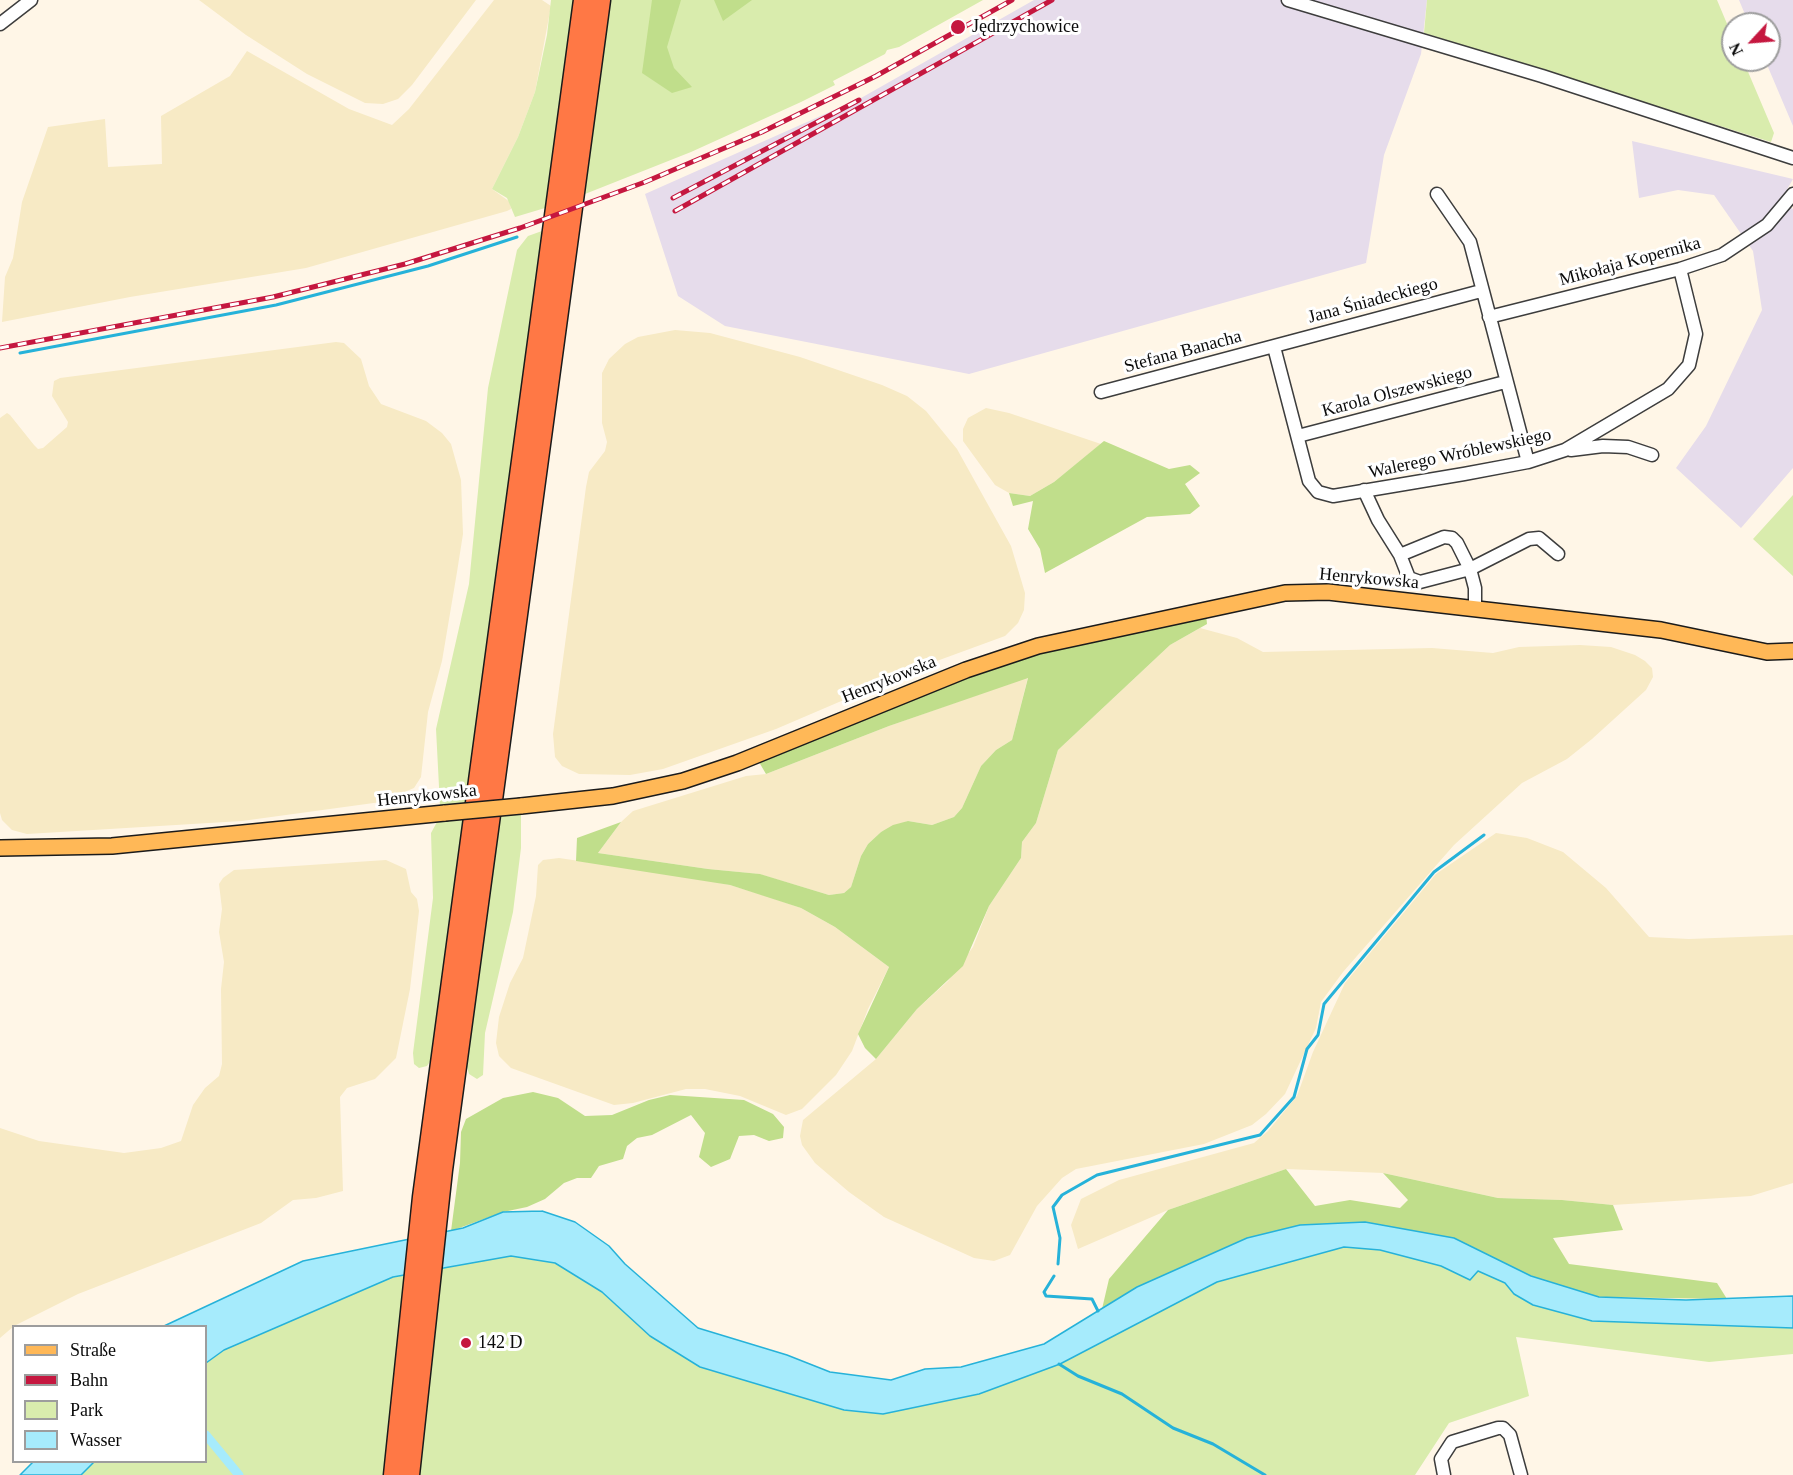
<!DOCTYPE html>
<html>
<head>
<meta charset="utf-8">
<style>
	body { margin:0 }
	#map { position:relative; width:1793px; height:1475px; overflow:hidden; background:#fff6e7; font-family:Georgia,serif }
	canvas { display:block }
	.legend { position:absolute; left:12px; top:1325px; width:195px; height:138px; box-sizing:border-box; background:#fff; border:2px solid #9d9d9d; margin:0; padding:8px 10px; list-style:none; font-size:18px; color:#0a0a0a }
	.legend li { display:flex; align-items:center; gap:12px; height:30px }
	.legend b { width:30px; border:2px solid #9d9d9d }
	.north { position:absolute; left:1721px; top:12px; width:60px; height:60px; box-sizing:border-box; background:#fff; border:2px solid #9d9d9d; border-radius:50%; rotate:244deg; font-size:16px; font-weight:700; line-height:24px; text-align:center; color:#0a0a0a }
	.north::after { content:''; display:block; margin:auto; width:21px; height:27px; background:#c5173f; clip-path:polygon(50% 0,100% 100%,50% 72%,0 100%) }
</style>
</head>
<body>
<div id="map">
<canvas width="1793" height="1475"></canvas>
<ul class="legend">
<li><b style="height:8px;background:#ffb857"></b>Straße</li>
<li><b style="height:8px;background:#c5173f"></b>Bahn</li>
<li><b style="height:16px;background:#d9ecad"></b>Park</li>
<li><b style="height:16px;background:#a6ebfc"></b>Wasser</li>
</ul>
<div class="north">N</div>
</div>
<script>
const ctx = document.querySelector('canvas').getContext('2d');
ctx.lineJoin = 'round';
function fill(path, color) { ctx.fillStyle = color; ctx.fill(path, 'evenodd'); }
const shape = rows => new Path2D(rows.map(r => 'M' + r).join(''));
function stroke(path, color, width, dash) { ctx.strokeStyle = color; ctx.lineWidth = width; ctx.lineCap = dash ? 'butt' : 'round'; ctx.setLineDash(dash || []); ctx.stroke(path); }
function write(font, color, halo, rows, align = 'center') {
  ctx.font = font + ' Georgia,serif'; ctx.lineWidth = 6; ctx.setLineDash([]); ctx.textBaseline = 'middle'; ctx.strokeStyle = halo; ctx.fillStyle = color; for (const [text, x, y, turn = 0] of rows) {
    ctx.save(); ctx.translate(x, y); ctx.rotate((+turn || 0) * Math.PI / 180); ctx.textAlign = isNaN(turn) ? turn : align; if (halo) ctx.strokeText(text, 0, 0); ctx.fillText(text, 0, 0); ctx.restore();
  }
}
const industrial = shape([
	[1034,0,1427,0,1421,54,1384,155,1366,263,969,374,725,326,678,296,645,194,861,98],
	[1739,0,1793,0,1793,126,1765,60,1769,60,1769,24,1749,24],
	[1632,141,1793,179,1781,200,1793,209,1793,468,1741,528,1676,468,1706,426,1762,310,1753,251,1714,195,1678,190,1639,198]
]);
const farmland = shape([
	[199,0,476,0,412,85,398,99,383,104,365,103,307,74,246,35],
	[494,0,542,0,551,6,535,92,518,137,492,189,510,202,511,209,507,211,306,268,130,297,2,322,5,277,13,258,22,202,48,127,105,119,108,167,162,164,161,116,230,76,247,51,349,109,392,125,409,109],
	[675,330,710,333,800,357,882,385,907,396,926,411,957,449,1011,546,1025,593,1024,610,1018,623,1005,636,874,684,853,696,776,729,663,769,630,775,579,774,562,766,555,757,553,734,586,487,589,472,605,451,607,442,602,423,602,373,609,359,625,344,638,337],
	[336,342,344,343,361,359,369,386,381,404,426,421,442,433,451,444,461,480,463,534,457,572,442,661,428,712,421,777,414,788,381,802,242,821,27,834,12,830,2,820,0,813,0,418,7,413,10,415,34,445,38,449,43,448,67,427,68,422,52,396,54,381,60,378],
	[986,408,1009,413,1101,444,1054,482,1030,496,1009,493,995,485,963,441,963,429,968,418],
	[1200,628,1237,638,1263,652,1432,648,1493,653,1519,647,1580,645,1611,647,1635,655,1645,661,1652,668,1653,677,1646,690,1592,739,1567,759,1522,783,1454,845,1343,972,1321,1002,1316,1028,1285,1094,1266,1114,1252,1125,1204,1144,1076,1169,1062,1178,1037,1206,1010,1255,994,1261,974,1258,884,1217,849,1192,815,1163,802,1145,800,1136,803,1120,876,1059,917,1009,948,981,973,947,989,906,1021,858,1022,842,1036,823,1058,750,1170,645],
	[1028,677,1012,740,996,750,981,766,962,808,954,817,932,825,908,821,881,832,868,844,861,856,851,887,844,893,829,895,759,874,708,869,598,853,621,822,633,811,746,776,766,774,889,726],
	[1496,833,1527,838,1563,852,1606,888,1649,937,1689,939,1793,935,1793,1183,1751,1196,1613,1205,1562,1200,1498,1198,1383,1173,1286,1169,1168,1210,1078,1249,1071,1225,1081,1199,1119,1180,1254,1143,1268,1131,1297,1096,1313,1052,1345,983,1436,874],
	[559,858,689,877,730,885,766,896,801,908,835,927,889,967,868,1009,852,1051,836,1075,802,1109,786,1115,740,1096,705,1089,686,1089,633,1103,614,1105,511,1068,499,1056,496,1043,499,1017,510,983,523,958,536,896,538,865,543,860],
	[386,860,406,869,411,892,417,899,419,911,410,989,396,1058,375,1079,347,1088,340,1097,343,1191,316,1198,293,1200,261,1223,78,1294,14,1326,0,1338,0,1128,39,1141,124,1153,161,1148,181,1141,193,1105,205,1088,219,1076,222,1064,221,989,224,962,219,932,222,909,219,884,223,878,234,870]
]);
const green = shape([
	[551,0,574,0,545,208,515,217,507,198,492,189,518,137,535,92,547,35],
	[610,0,983,0,899,47,887,50,885,54,833,81,835,85,801,102,691,152,585,194],
	[1427,0,1717,0,1733,38,1733,60,1743,60,1774,133,1771,142,1424,33],
	[542,231,466,803,440,806,436,729,469,584,488,388,517,250,528,236],
	[1793,495,1793,576,1753,539],
	[521,813,521,848,513,912,485,1033,483,1075,477,1079,469,1074,466,1063,500,816],
	[463,820,431,1060,427,1066,419,1068,414,1064,413,1053,433,898,431,833,437,822],
	[1344,1247,1380,1250,1441,1266,1470,1280,1478,1271,1506,1283,1514,1294,1592,1321,1793,1328,1793,1354,1709,1362,1516,1337,1529,1396,1449,1423,1415,1475,411,1475,431,1270,511,1256,555,1263,602,1292,650,1336,700,1367,844,1410,883,1414,1060,1364,1217,1282],
	[412,1274,393,1475,81,1475,94,1462,206,1462,206,1363,223,1350,287,1322,393,1277]
]);
const forest = shape([
	[652,0,681,0,667,47,674,68,692,87,672,93,642,73],
	[714,0,752,0,723,21],
	[1104,441,1169,469,1190,465,1200,473,1185,484,1200,506,1190,514,1147,517,1045,573,1040,549,1028,529,1033,501,1013,506,1009,493,1030,496,1054,482],
	[1206,614,1207,624,1170,645,1058,750,1036,823,1022,842,1021,858,989,906,963,966,917,1009,876,1059,865,1048,858,1034,889,967,835,927,801,908,730,885,576,861,577,838,621,822,598,853,708,869,760,874,829,895,844,893,851,887,861,856,868,844,881,832,893,825,908,821,932,825,954,817,962,808,981,766,996,750,1012,740,1028,678,889,726,766,774,759,762,927,692,1040,650],
	[533,1092,558,1098,585,1116,612,1115,649,1100,670,1095,744,1100,773,1114,784,1127,783,1138,769,1141,754,1135,739,1136,730,1159,711,1167,699,1157,705,1133,691,1115,652,1135,637,1138,627,1146,623,1159,599,1166,591,1178,577,1178,564,1183,545,1199,527,1207,503,1212,451,1231,460,1163,461,1132,466,1119,503,1098],
	[1286,1169,1315,1206,1350,1200,1400,1208,1408,1200,1383,1173,1498,1198,1562,1200,1613,1205,1623,1230,1553,1238,1569,1264,1717,1283,1727,1299,1599,1297,1531,1276,1454,1238,1247,1238,1137,1287,1102,1309,1109,1279,1168,1210]
]);
const water = shape([
	[542,1211,575,1222,609,1246,625,1264,698,1328,787,1355,830,1372,891,1380,925,1369,961,1367,1044,1344,1137,1287,1247,1238,1300,1225,1365,1222,1454,1238,1531,1276,1599,1297,1686,1300,1793,1296,1793,1328,1592,1321,1533,1305,1514,1294,1505,1283,1478,1271,1470,1280,1441,1266,1380,1250,1344,1247,1217,1282,1060,1364,979,1394,883,1414,844,1410,700,1367,650,1336,602,1292,555,1263,511,1256,393,1277,224,1350,206,1363,206,1326,164,1326,303,1261,463,1228,503,1212,542,1211],
	[33,1462,94,1462,81,1475,20,1475,33,1462]
]);
const stream = shape([
	[20,353,276,305,428,266,517,237],
	[1058,1264,1060,1238,1053,1207,1062,1195,1097,1175,1260,1135,1294,1097,1307,1049,1318,1035,1324,1004,1434,872,1484,835],
	[1054,1276,1044,1292,1046,1296,1092,1299,1098,1311],
	[1059,1364,1078,1376,1122,1394,1173,1428,1213,1444,1265,1475]
]);
const canal = shape([
	[206,1435,239,1475]
]);
const minor = shape([
	[1288,0,1542,76,1793,158],
	[0,24,31,0],
	[1437,194,1470,242,1528,462],
	[1489,317,1680,269,1722,255,1767,225,1793,194],
	[1274,347,1309,481,1318,492,1333,496,1464,474,1528,462,1565,450,1668,389,1689,365,1696,334,1680,269],
	[1101,392,1481,291],
	[1298,436,1505,382],
	[1571,450,1603,446,1628,447,1652,455],
	[1364,490,1378,520,1400,555,1409,578,1420,582,1470,569,1475,588,1475,609],
	[1400,555,1444,537,1452,538,1457,543,1470,569,1529,539,1539,538,1558,554],
	[1444,1475,1441,1459,1452,1442,1498,1428,1503,1428,1510,1435,1521,1475]
]);
const major = shape([
	[521,806,613,796,683,781,737,763,966,670,1038,646,1285,593,1328,592,1661,630,1767,652,1793,651],
	[0,848,112,846,445,813]
]);
const highway = shape([
	[393,1475,422,1197,583,0],
	[410,1475,443,1170,601,0]
]);
const rail = shape([
	[673,198,859,100],
	[675,211,1052,0],
	[0,348,273,297,405,264,520,228,645,182,762,132,876,76,1012,0]
]);
const majorBridge = shape([
	[445,813,521,806]
]);
const markers = [
	[958,27,8,"#c5173f"],
	[466,1343,6,"#c5173f"]
];
const poiNames = [
	["Jędrzychowice",972,27],
	["142 D",478,1343]
];
const streetNames = [
	["Mikołaja Kopernika",1630,262,-15],
	["Jana Śniadeckiego",1373,301,-15],
	["Stefana Banacha",1183,352,-15],
	["Karola Olszewskiego",1397,392,-15],
	["Walerego Wróblewskiego",1460,454,-12],
	["Henrykowska",1369,579,5],
	["Henrykowska",889,680,-22],
	["Henrykowska",427,796,-6]
];
fill(industrial, '#e6dceb');
fill(farmland, '#f7eac5');
fill(green, '#d9ecad');
fill(forest, '#c0de8b');
fill(water, '#a6ebfc');
stroke(water, '#26b2d9', 1.5);
stroke(stream, '#26b2d9', 3);
stroke(canal, '#a6ebfc', 9);
stroke(minor, '#3d3d3d', 15);
stroke(major, '#1b1b1b', 18);
stroke(highway, '#1b1b1b', 21);
stroke(minor, '#fff', 12);
stroke(major, '#ffb857', 15);
stroke(highway, '#ff7845', 18);
stroke(rail, '#c5173f', 5);
stroke(rail, '#fff', 3, [9]);
stroke(majorBridge, '#1b1b1b', 18, []);
stroke(majorBridge, '#ffb857', 15);
for (const [x, y, r, color] of markers) { const dot = new Path2D(); dot.arc(x, y, r, 0, 2 * Math.PI); ctx.fillStyle = color; ctx.fill(dot); stroke(dot, '#fff', 2); }
write('18px', '#0a0a0a', '#fff', poiNames, 'left');
write('18px', '#0a0a0a', '#fff', streetNames);
</script>
</body>
</html>
